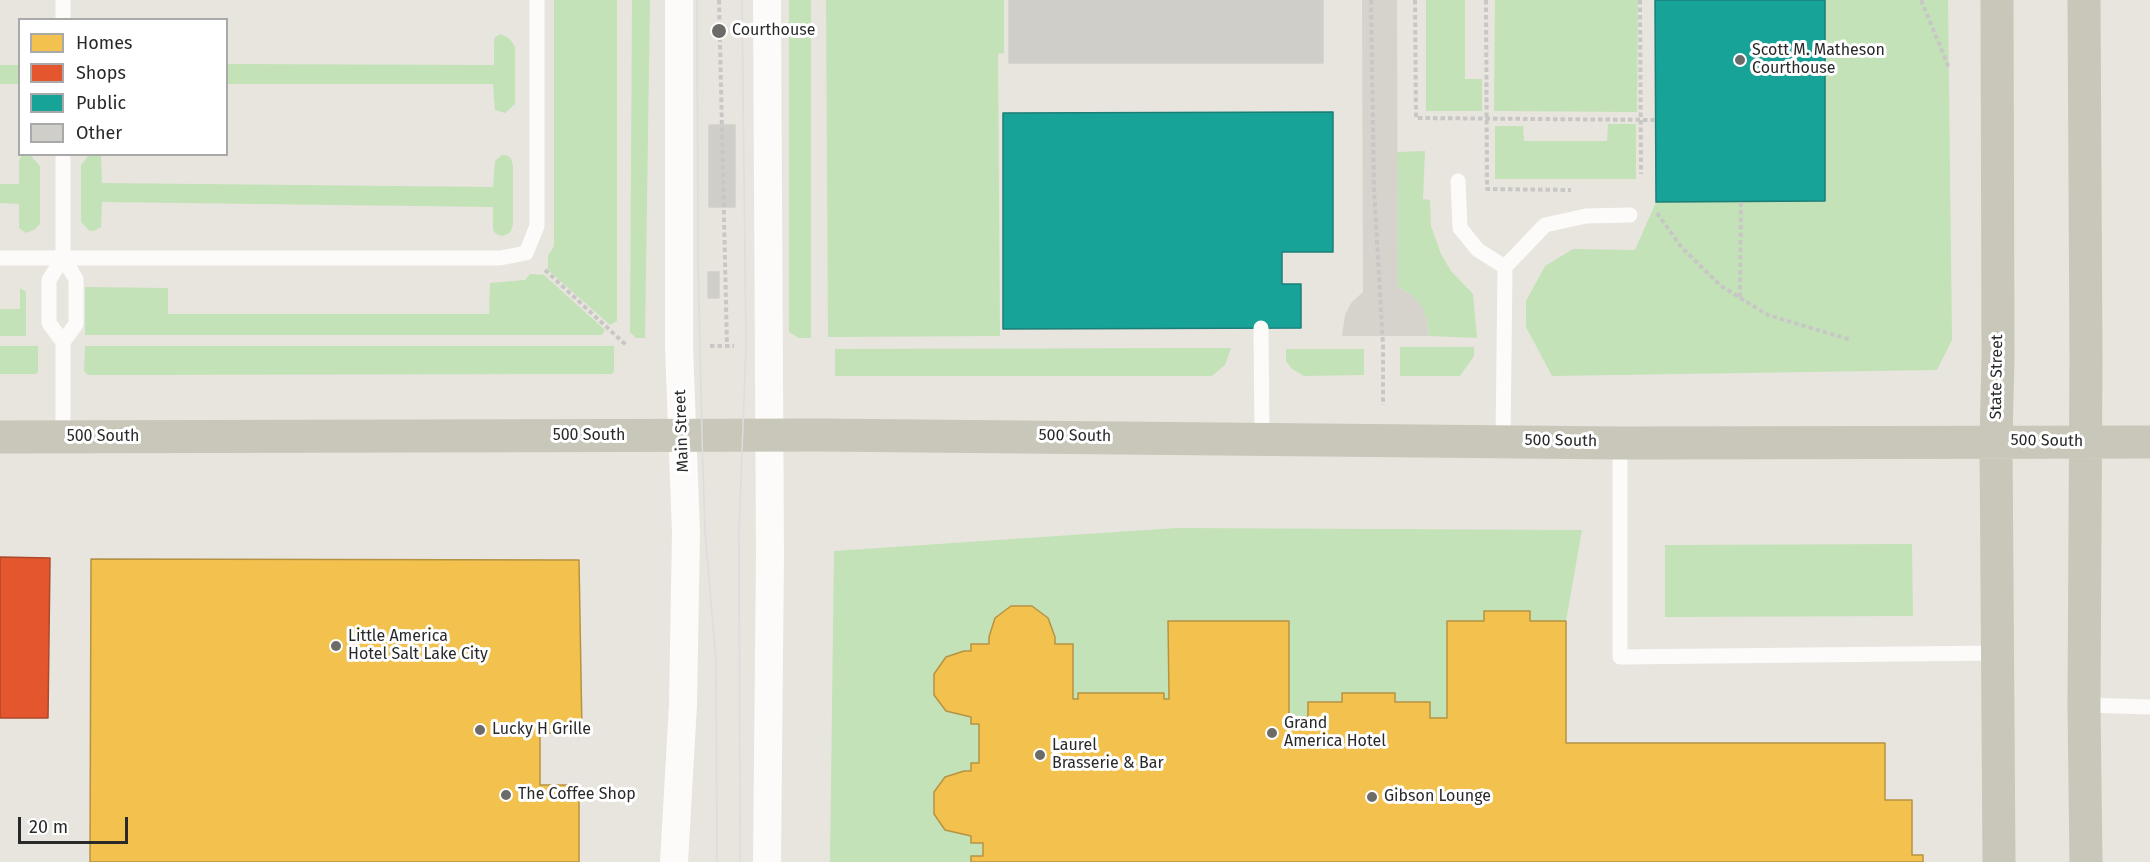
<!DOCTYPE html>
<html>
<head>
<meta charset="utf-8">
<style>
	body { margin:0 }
	#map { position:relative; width:2150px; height:862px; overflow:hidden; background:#e8e5de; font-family:"Fira Sans",sans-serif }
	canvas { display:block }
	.legend { position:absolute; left:18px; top:18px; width:210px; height:138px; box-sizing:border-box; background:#fff; border:2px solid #a9a9a9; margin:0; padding:8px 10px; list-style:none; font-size:18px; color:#292929 }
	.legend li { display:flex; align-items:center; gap:12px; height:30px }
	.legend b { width:30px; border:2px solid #a9a9a9 }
	.scale { position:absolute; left:18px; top:817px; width:110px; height:27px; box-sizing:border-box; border:3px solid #292929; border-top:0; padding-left:8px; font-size:18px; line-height:21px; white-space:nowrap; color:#292929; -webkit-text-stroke:4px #fff; paint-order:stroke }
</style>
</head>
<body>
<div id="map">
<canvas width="2150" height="862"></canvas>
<ul class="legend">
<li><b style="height:16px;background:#f2c14e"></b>Homes</li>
<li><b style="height:16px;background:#e4572e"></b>Shops</li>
<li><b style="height:16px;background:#17a398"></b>Public</li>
<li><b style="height:16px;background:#d0cec9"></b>Other</li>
</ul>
<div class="scale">20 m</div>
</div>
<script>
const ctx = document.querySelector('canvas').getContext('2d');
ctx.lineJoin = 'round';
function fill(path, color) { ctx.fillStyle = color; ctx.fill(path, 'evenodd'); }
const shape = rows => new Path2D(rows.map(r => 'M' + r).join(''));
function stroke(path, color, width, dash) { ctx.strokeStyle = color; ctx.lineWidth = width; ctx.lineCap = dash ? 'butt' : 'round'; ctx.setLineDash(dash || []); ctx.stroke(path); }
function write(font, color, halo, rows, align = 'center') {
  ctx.font = font + ' "Fira Sans",sans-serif'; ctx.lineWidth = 6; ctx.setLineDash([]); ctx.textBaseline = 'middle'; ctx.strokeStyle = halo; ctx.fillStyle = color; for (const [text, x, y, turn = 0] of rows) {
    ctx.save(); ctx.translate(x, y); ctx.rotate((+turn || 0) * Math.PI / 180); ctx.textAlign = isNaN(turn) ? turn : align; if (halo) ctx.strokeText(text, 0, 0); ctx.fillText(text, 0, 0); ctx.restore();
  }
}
const green = shape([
	[554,0,617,0,617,321,610,325,548,270,548,256,554,246],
	[632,0,650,0,645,338,636,338,630,332],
	[789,0,811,0,811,338,799,338,789,332],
	[826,0,1004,0,1004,53,998,54,1000,336,828,337],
	[1426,0,1465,0,1465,79,1482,79,1482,111,1426,111],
	[1495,0,1638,0,1637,112,1494,111],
	[1825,0,1948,0,1952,340,1937,370,1552,376,1526,327,1526,301,1545,266,1573,249,1635,250,1656,202],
	[501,34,510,39,515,47,515,104,505,113,495,110,493,84,227,84,227,64,494,65,494,43,495,37],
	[0,65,19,65,19,84,0,84],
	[1608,124,1636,124,1636,179,1495,179,1495,126,1523,126,1524,141,1607,141],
	[1425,151,1423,199,1430,200,1431,226,1441,254,1451,271,1473,294,1477,338,1429,336,1427,320,1412,295,1398,287,1397,152],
	[22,154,30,155,40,166,40,224,34,230,26,233,19,228,19,204,0,203,0,184,19,184,19,161],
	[89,155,101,155,102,183,493,187,495,161,502,155,506,155,511,158,513,166,513,224,511,231,508,234,502,236,496,234,493,230,493,207,102,202,101,227,94,231,90,231,81,222,81,165],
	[530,274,544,275,605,330,602,335,85,335,85,287,168,288,168,314,489,314,490,283,525,280],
	[20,288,26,292,26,336,0,336,0,309,20,309],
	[0,346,38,346,38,372,35,374,0,374],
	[85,346,614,346,614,371,612,374,88,375,84,371],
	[1400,347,1474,347,1474,356,1460,376,1400,376],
	[1231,348,1225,365,1212,376,835,376,835,349],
	[1286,349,1364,349,1364,375,1304,376,1292,369,1286,361],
	[1176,528,1582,530,1566,621,1530,621,1529,611,1484,611,1484,621,1448,621,1447,718,1430,718,1395,702,1394,693,1343,693,1342,702,1308,717,1289,717,1289,621,1169,621,1169,699,1164,699,1164,693,1079,693,1078,699,1073,699,1073,644,1055,644,1055,637,1048,618,1032,606,995,618,989,637,989,644,971,644,971,651,946,657,934,674,934,695,946,711,971,717,972,724,979,724,979,763,972,763,971,771,964,771,945,777,934,792,934,814,945,830,971,836,983,843,983,856,971,862,830,862,834,551],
	[1912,544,1913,616,1665,617,1665,545]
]);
const plaza = shape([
	[1362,0,1397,0,1398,287,1412,295,1422,306,1427,320,1429,336,1342,336,1345,315,1351,303,1363,292]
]);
const homes = shape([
	[91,559,579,560,582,733,540,733,540,785,579,785,579,862,90,862,91,559],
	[1011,606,1032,606,1048,618,1055,637,1055,644,1073,644,1073,699,1078,699,1078,693,1164,693,1164,699,1169,699,1168,621,1289,621,1289,717,1308,717,1308,702,1342,702,1342,693,1395,693,1395,702,1430,702,1430,718,1447,718,1447,621,1484,621,1484,611,1530,611,1530,621,1566,621,1566,743,1885,743,1885,800,1912,800,1912,855,1923,855,1923,862,971,862,971,856,983,856,983,843,971,843,971,836,945,830,934,814,934,792,945,777,964,771,971,771,971,763,979,763,979,724,971,724,971,717,946,711,934,695,934,674,946,657,964,651,971,651,971,644,989,644,989,637,995,618,1011,606]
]);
const shops = shape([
	[0,557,50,558,48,718,0,718,0,557]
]);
const public = shape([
	[1655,0,1825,0,1825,201,1656,202,1655,0],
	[1333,112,1333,252,1282,252,1282,284,1301,284,1301,328,1003,329,1003,113,1333,112]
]);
const building = shape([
	[1009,0,1323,0,1323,63,1009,63,1009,0],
	[709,125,735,125,735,207,709,207,709,125],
	[708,272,719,272,719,298,708,298,708,272]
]);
const path = shape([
	[719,0,727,346],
	[1371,0,1374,189,1383,345,1383,405],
	[1415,0,1416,118,1656,120],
	[1486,0,1487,189,1571,190],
	[1640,0,1641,174],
	[1921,0,1949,68],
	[1657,213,1682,248,1721,286,1768,315,1851,340],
	[545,270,626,345],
	[1740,297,1741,201],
	[710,346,734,346]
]);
const lane = shape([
	[63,20,63,0],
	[63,154,63,258],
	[1458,181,1460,228,1478,250,1505,267],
	[0,258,500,258,526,253,537,226,537,0],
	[1261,328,1262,438],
	[63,342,49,323,49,280,63,258,76,279,76,324,63,342,63,437],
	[1503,440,1505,267,1545,225,1586,216,1630,215],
	[1620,443,1620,657,1998,653],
	[2084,705,2150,707]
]);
const street = shape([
	[674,862,683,705,686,532,679,347,679,0],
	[767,862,770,555,767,0]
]);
const primary = shape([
	[1997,0,1998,356,1996,441,1999,862],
	[2084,0,2086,358,2084,705,2086,862],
	[0,437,821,435,1620,443,2150,442]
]);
const tram = shape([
	[697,0,698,256,702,436,705,532,716,660,717,862],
	[740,862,739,532,746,346,742,0]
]);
const markers = [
	[719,31,8,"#6c6b68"],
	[1740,60,6,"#6c6b68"],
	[336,646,6,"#6c6b68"],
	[480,730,6,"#6c6b68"],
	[1272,733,6,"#6c6b68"],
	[1040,755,6,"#6c6b68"],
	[506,795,6,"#6c6b68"],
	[1372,797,6,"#6c6b68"]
];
const poiNames = [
	["Courthouse",732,31],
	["Scott M. Matheson",1752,51],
	["Courthouse",1752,69],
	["Little America",348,637],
	["Hotel Salt Lake City",348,655],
	["Grand",1284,724],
	["America Hotel",1284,742],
	["Lucky H Grille",492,730],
	["Laurel",1052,746],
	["Brasserie & Bar",1052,764],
	["The Coffee Shop",518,795],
	["Gibson Lounge",1384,797]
];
const streetNames = [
	["State Street",1997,377,-89],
	["Main Street",682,431,-92],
	["500 South",589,436],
	["500 South",1075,436,1],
	["500 South",103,437],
	["500 South",1561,441,1],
	["500 South",2047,441,1]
];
fill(green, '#c3e2b8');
fill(plaza, '#d6d3cd');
fill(homes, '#f2c14e');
stroke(homes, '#b69343', 1.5);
fill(shops, '#e4572e');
stroke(shops, '#ac492c', 1.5);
fill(public, '#17a398');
stroke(public, '#1c7e77', 1.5);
fill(building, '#d0cec9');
stroke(building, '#d2d0cb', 1.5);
stroke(path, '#c8c7c6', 4, [4.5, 3]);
stroke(lane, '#fcfbfa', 15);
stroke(street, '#fcfbfa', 28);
stroke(primary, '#c8c7b9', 33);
stroke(tram, '#dddcde', 1.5);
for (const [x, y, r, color] of markers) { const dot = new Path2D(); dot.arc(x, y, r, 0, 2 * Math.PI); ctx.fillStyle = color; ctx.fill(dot); stroke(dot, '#fff', 2); }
write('16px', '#292929', '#fff', poiNames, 'left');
write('16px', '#292929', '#fff', streetNames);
</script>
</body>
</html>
